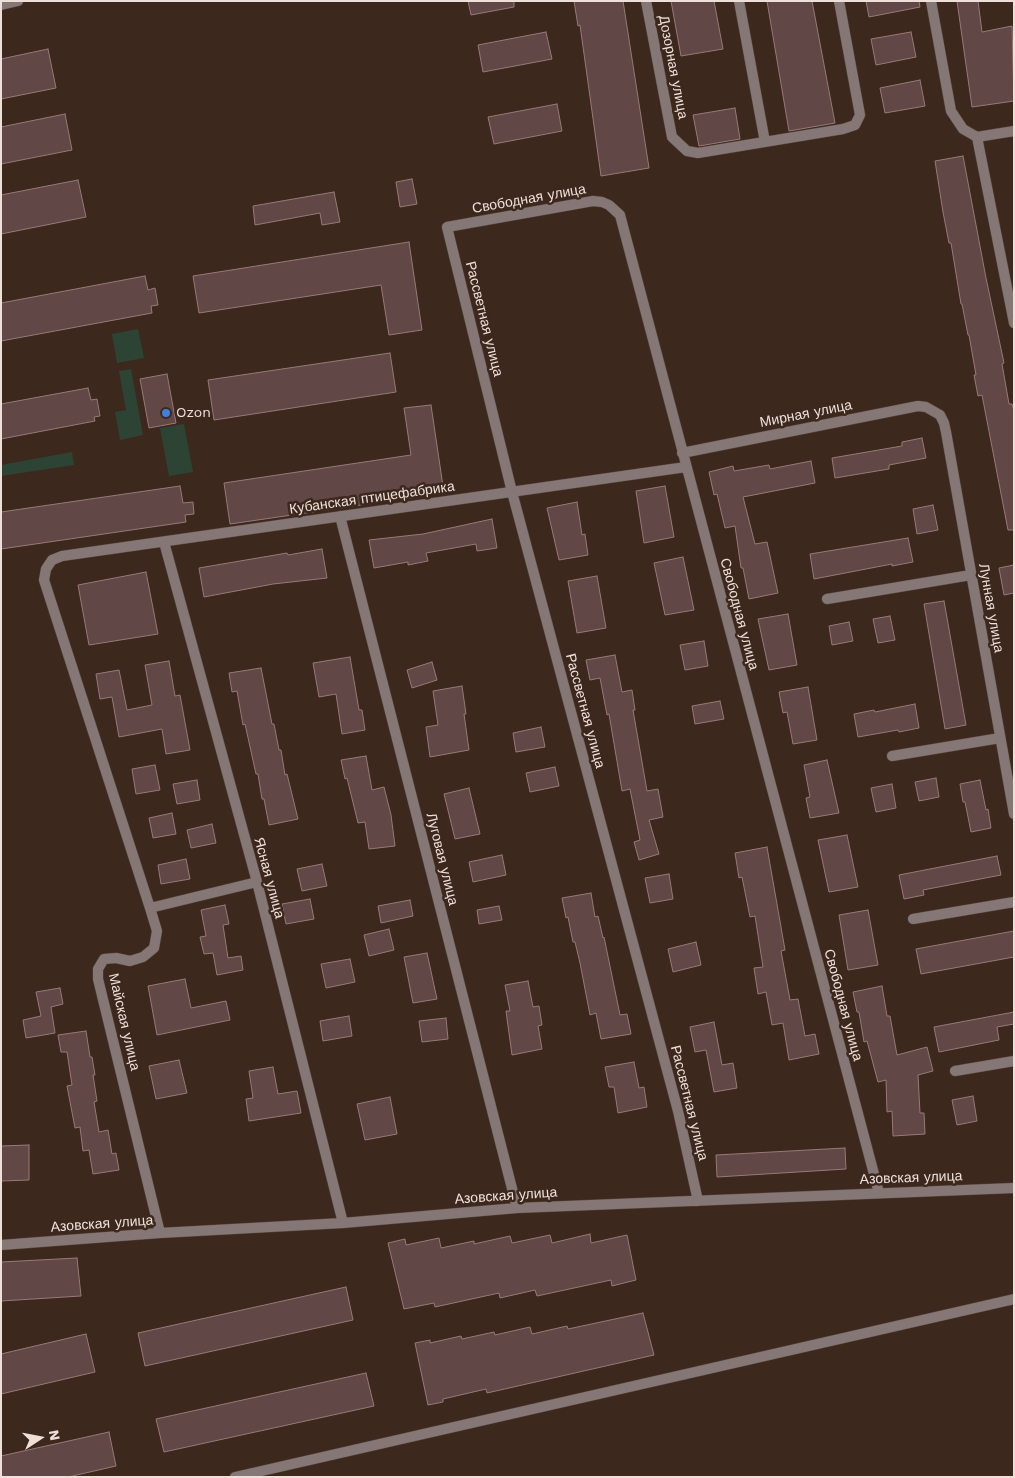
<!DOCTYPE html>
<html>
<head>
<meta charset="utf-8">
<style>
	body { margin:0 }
	#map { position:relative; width:1015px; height:1478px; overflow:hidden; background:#3d281e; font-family:"Work Sans",sans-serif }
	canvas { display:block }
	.frame { position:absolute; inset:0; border:2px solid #eee0d9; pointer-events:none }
	.north { position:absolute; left:15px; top:1413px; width:50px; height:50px; -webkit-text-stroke:4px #3d281e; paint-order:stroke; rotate:79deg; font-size:14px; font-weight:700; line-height:20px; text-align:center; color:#eee0d9 }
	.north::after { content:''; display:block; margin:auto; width:18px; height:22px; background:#eee0d9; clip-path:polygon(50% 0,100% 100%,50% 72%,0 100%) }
</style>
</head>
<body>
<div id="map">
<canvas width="1015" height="1478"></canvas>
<div class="frame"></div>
<div class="north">N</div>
</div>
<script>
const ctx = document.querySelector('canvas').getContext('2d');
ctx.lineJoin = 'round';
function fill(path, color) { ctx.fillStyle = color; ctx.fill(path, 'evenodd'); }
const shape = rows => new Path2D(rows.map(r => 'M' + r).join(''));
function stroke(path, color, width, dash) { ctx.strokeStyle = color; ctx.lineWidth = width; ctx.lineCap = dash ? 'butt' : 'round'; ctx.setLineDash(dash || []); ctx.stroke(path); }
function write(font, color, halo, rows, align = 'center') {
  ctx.font = font + ' "Work Sans",sans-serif'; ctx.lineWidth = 5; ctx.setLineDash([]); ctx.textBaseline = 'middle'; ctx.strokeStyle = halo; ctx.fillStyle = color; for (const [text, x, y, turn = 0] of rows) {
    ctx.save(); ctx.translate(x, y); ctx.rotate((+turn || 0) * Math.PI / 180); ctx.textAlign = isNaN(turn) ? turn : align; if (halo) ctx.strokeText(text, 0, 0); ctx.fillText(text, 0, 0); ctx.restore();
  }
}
const green = shape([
	[138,329,144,358,117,363,112,334],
	[131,369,143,435,120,440,115,412,126,410,119,371],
	[184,424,193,472,169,476,160,428],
	[72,452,74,465,1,476,1,465]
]);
const building = shape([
	[468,1,514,1,514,7,471,15,468,1],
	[574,1,623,1,649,168,601,176,580,25,578,26,574,1],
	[671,1,714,1,723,49,681,56,671,1],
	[767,1,812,1,835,123,789,131,767,1],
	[866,1,919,1,920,7,869,17,866,1],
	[957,1,978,1,982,32,1012,26,1014,101,972,107,957,1],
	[546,32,552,59,483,72,478,45,546,32],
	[911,32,916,57,876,65,871,39,911,32],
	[48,49,56,88,1,99,1,59,48,49],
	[920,80,925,106,885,113,880,88,920,80],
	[557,104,562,131,494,144,488,117,557,104],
	[735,108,740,139,699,146,693,115,735,108],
	[65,114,72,150,1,164,1,127,65,114],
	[963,156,986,278,1004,363,1002,364,1009,404,1012,404,1014,411,1014,530,1008,530,982,395,978,396,974,375,976,375,969,335,968,335,962,304,961,304,951,243,949,243,943,212,935,161,963,156],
	[412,179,417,204,400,207,396,182,412,179],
	[78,180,86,217,1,234,1,195,78,180],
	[334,192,340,222,322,225,320,213,255,225,253,206,334,192],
	[409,242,422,330,389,335,381,285,199,313,193,276,409,242],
	[145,276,148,290,155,288,158,305,151,306,152,313,1,341,1,303,145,276],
	[390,353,396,392,214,420,208,380,390,353],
	[167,374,176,423,149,428,140,379,167,374],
	[88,388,91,400,97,399,100,416,94,417,95,421,1,439,1,404,88,388],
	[431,405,444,493,230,524,224,483,411,455,404,408,431,405],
	[922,438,926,458,889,465,889,469,835,478,832,458,902,446,902,442,922,438],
	[811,461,815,483,743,497,755,544,767,542,778,593,749,599,743,568,741,568,735,526,725,528,717,494,714,495,709,472,733,466,734,471,769,465,770,469,811,461],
	[180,486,183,503,193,502,194,514,185,515,186,522,1,549,1,512,180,486],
	[665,486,674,537,644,543,636,491,665,486],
	[577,502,582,535,585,534,588,555,559,560,547,508,577,502],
	[933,505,938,530,917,534,913,509,933,505],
	[492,519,497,548,477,551,476,544,426,553,428,561,408,565,408,562,374,568,369,540,423,534,492,519],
	[908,538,913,562,892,566,892,564,814,579,810,554,908,538],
	[322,549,327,578,273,584,204,597,199,568,287,553,288,555,322,549],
	[683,557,694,610,665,615,654,563,683,557],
	[1014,565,1014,593,1004,595,999,568,1014,565],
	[146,572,158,634,89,645,78,585,146,572],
	[597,576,606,628,577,633,568,581,597,576],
	[944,601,966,725,945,729,924,604,944,601],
	[788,614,797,665,769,670,758,619,788,614],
	[890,616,895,640,878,643,873,619,890,616],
	[849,622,853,641,832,645,829,626,849,622],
	[704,641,708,666,685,670,680,645,704,641],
	[615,655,622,692,632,690,635,710,633,710,647,791,658,789,663,817,649,820,659,854,639,860,634,842,640,840,630,789,622,791,609,714,607,715,600,678,590,680,586,660,615,655],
	[350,657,359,710,362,710,365,730,342,734,336,694,319,697,313,663,350,657],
	[169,661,175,696,180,695,190,750,166,754,162,729,119,737,112,697,100,699,96,674,119,670,127,710,152,705,145,665,169,661],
	[432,662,437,680,412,688,407,670,432,662],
	[261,668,272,724,274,724,279,750,281,750,285,775,287,774,298,819,269,825,264,799,262,799,258,774,256,774,245,724,243,725,237,691,232,692,229,673,261,668],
	[462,686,466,714,464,714,469,750,430,757,426,727,438,725,433,691,462,686],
	[808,687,817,740,793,744,787,712,783,713,779,692,808,687],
	[720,701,724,719,695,724,692,706,720,701],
	[915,704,919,728,899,732,898,730,858,737,854,714,874,710,875,712,915,704],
	[541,727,545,747,516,752,513,733,541,727],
	[366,756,372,790,384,787,391,815,395,846,369,849,365,822,358,823,347,778,345,779,341,760,366,756],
	[827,760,839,813,810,818,806,798,810,797,804,765,827,760],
	[155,765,160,790,136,794,132,769,155,765],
	[555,767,559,786,530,792,526,773,555,767],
	[936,778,939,797,919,801,915,782,936,778],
	[197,780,200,800,177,804,173,784,197,780],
	[980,780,986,810,988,809,991,828,971,832,965,802,963,802,960,784,980,780],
	[892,784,896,808,876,812,871,788,892,784],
	[469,788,480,834,455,839,444,794,469,788],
	[172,813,176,834,153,838,149,818,172,813],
	[212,824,216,843,191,848,187,830,212,824],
	[847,835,858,887,829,892,818,840,847,835],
	[767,847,785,950,781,951,790,1000,798,999,805,1036,815,1034,819,1054,789,1060,783,1023,772,1025,766,992,758,994,754,968,763,967,755,916,750,917,742,877,739,878,735,853,767,847],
	[502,855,506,875,473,882,469,862,502,855],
	[997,856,1001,875,923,890,924,895,904,899,899,875,997,856],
	[186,859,190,879,161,884,158,865,186,859],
	[322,864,327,886,302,891,297,869,322,864],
	[669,874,673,899,650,903,645,878,669,874],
	[591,893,595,917,598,916,603,938,604,937,620,1015,627,1014,631,1034,601,1039,596,1013,590,1015,580,963,575,942,573,942,568,917,566,918,562,898,591,893],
	[310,899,314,919,286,924,282,904,310,899],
	[410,900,413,916,381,923,378,906,410,900],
	[225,905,229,924,223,925,228,958,241,956,243,970,217,975,213,953,204,954,200,937,206,936,201,910,225,905],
	[499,906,502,920,479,924,477,910,499,906],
	[868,910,878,965,848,970,839,915,868,910],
	[389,929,394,950,369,956,364,935,389,929],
	[1014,931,1014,957,921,974,916,949,1014,931],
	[696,942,701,965,673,972,668,949,696,942],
	[427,953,437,999,413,1003,404,957,427,953],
	[350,959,355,982,326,988,321,964,350,959],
	[185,979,191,1008,226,1001,230,1020,157,1035,148,986,185,979],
	[528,981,533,1007,539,1006,542,1025,538,1026,542,1049,512,1055,506,1011,510,1011,505,985,528,981],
	[882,986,887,1016,890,1016,897,1055,927,1047,933,1071,918,1075,920,1113,924,1113,925,1134,893,1136,892,1111,887,1112,886,1080,878,1082,867,1041,864,1042,859,1012,857,1012,853,992,882,986],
	[60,988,63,1004,51,1007,55,1033,26,1038,23,1020,41,1016,36,992,60,988],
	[1014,1012,1014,1024,997,1027,999,1040,939,1052,934,1027,1014,1012],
	[349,1016,352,1036,323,1041,320,1021,349,1016],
	[446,1018,448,1039,422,1042,419,1021,446,1018],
	[714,1022,722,1065,733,1063,737,1088,714,1092,706,1050,695,1052,690,1027,714,1022],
	[86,1031,90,1057,92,1057,95,1075,93,1075,97,1101,94,1102,99,1132,108,1130,112,1154,116,1153,119,1170,93,1174,89,1150,83,1151,80,1127,75,1128,67,1086,72,1085,67,1052,61,1052,58,1035,86,1031],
	[179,1060,187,1093,156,1099,149,1066,179,1060],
	[634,1062,639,1088,644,1087,647,1107,618,1113,614,1087,609,1087,605,1067,634,1062],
	[273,1067,278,1094,297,1091,301,1113,249,1121,246,1099,253,1098,249,1071,273,1067],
	[973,1096,977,1121,957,1125,952,1100,973,1096],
	[390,1097,397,1134,365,1140,357,1104,390,1097],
	[29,1145,29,1180,1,1181,1,1146,29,1145],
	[845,1148,846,1169,717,1177,716,1155,845,1148],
	[590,1234,591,1243,627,1235,636,1280,612,1286,611,1280,537,1296,535,1290,500,1298,499,1293,435,1307,434,1303,404,1309,388,1243,405,1239,406,1245,439,1238,441,1248,474,1241,474,1244,510,1236,512,1243,550,1235,552,1243,590,1234],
	[77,1258,81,1296,1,1301,1,1262,77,1258],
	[346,1287,353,1320,145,1366,138,1333,346,1287],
	[643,1313,654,1355,487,1393,486,1389,443,1399,443,1402,428,1405,415,1343,430,1340,430,1343,461,1336,462,1339,494,1332,495,1335,530,1327,532,1334,567,1326,568,1329,643,1313],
	[86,1334,95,1372,1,1394,1,1354,86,1334],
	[366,1373,374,1406,164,1452,156,1419,366,1373],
	[109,1432,116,1466,68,1477,1,1477,1,1456,109,1432]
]);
const minor = shape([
	[646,1,672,137,687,151,698,153,843,129,855,125,860,115,839,1],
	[739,1,765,142],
	[931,1,951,111,963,129,977,137,1014,323],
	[1,5,18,1],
	[977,137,1014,131],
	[682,453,918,406,926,407,940,415,944,423,946,432,1014,814],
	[340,516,517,1208],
	[164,542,257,882,343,1223],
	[827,599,971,575],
	[892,756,1000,738],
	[150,908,44,580,46,569,52,560,62,556,686,467],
	[913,919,1014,902],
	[955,1071,1014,1061],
	[698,1201,678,1111,512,492,447,227,593,201,602,202,609,205,620,215,879,1193],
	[160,1233,98,979,98,969,104,959,116,958,130,961,143,957,154,948,157,931,150,908,257,882],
	[1,1245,160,1233,343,1223,517,1208,1014,1188],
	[235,1477,1014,1299]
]);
const markers = [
	[166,413,5,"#3f7fe0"]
];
const streetNames = [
	["Дозорная улица",673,67,79],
	["Свободная улица",529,199,-10],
	["Рассветная улица",484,319,76],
	["Мирная улица",806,414,-11],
	["Кубанская птицефабрика",372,498,-8],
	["Лунная улица",991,608,80],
	["Свободная улица",739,614,75],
	["Рассветная улица",585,711,75],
	["Луговая улица",442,859,76],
	["Ясная улица",269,878,75],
	["Свободная улица",843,1005,75],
	["Майская улица",124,1022,77],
	["Рассветная улица",689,1103,76],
	["Азовская улица",911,1178,-2],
	["Азовская улица",506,1196,-4],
	["Азовская улица",102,1224,-4]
];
const poiNames = [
	["Ozon",176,413]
];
fill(green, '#2d4434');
fill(building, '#614745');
stroke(building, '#977a78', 1);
stroke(minor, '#59453c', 11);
stroke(minor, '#857776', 10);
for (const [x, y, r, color] of markers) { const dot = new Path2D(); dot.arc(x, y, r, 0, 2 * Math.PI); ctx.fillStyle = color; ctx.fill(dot); stroke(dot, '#3d281e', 2); }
write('14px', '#eee0d9', '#3d281e', streetNames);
write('14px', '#eee0d9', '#3d281e', poiNames, 'left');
</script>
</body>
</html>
